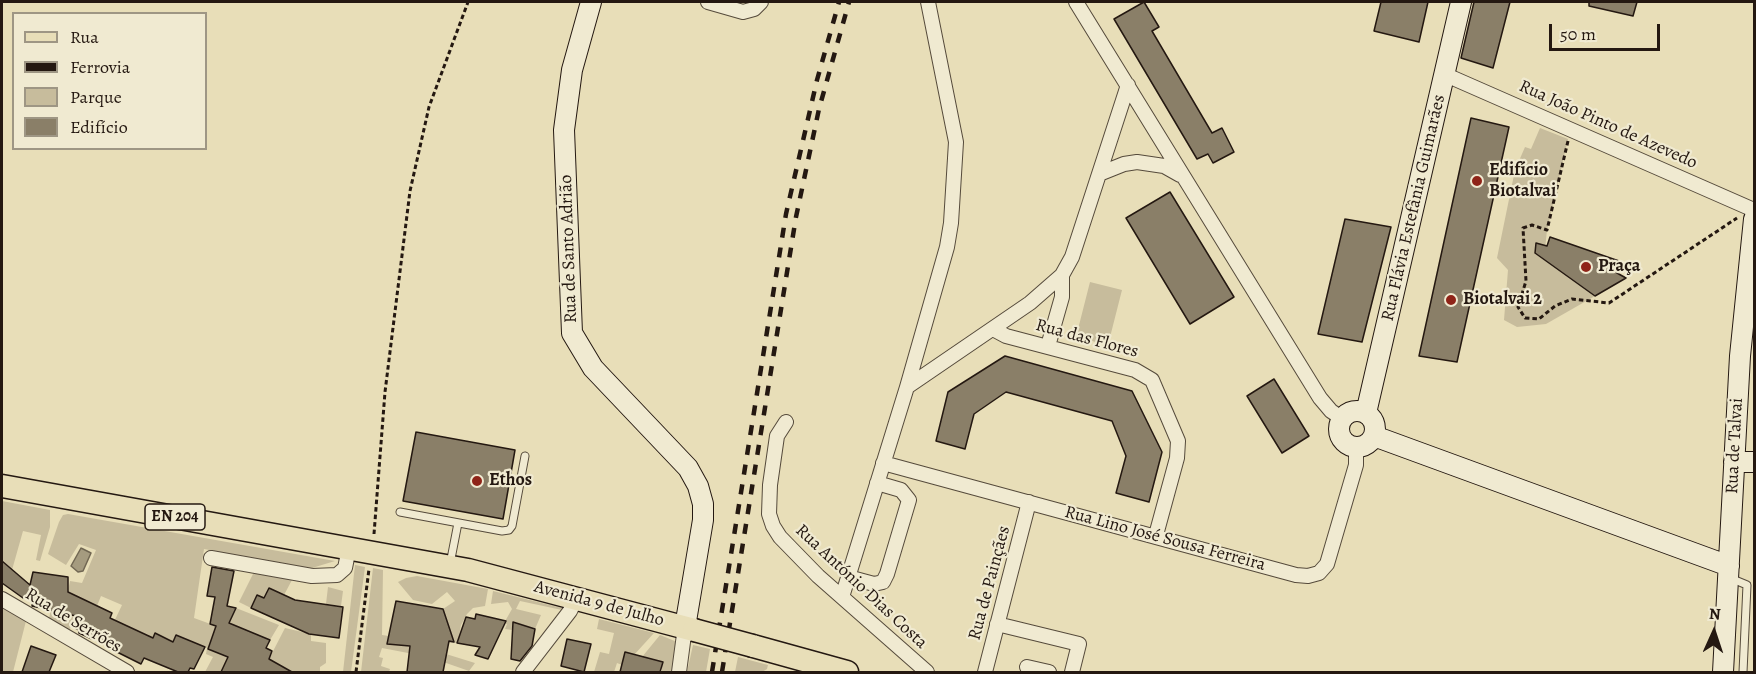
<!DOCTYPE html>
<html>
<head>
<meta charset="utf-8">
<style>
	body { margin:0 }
	#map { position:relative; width:1756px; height:674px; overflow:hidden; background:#e8deb8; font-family:Alegreya,serif }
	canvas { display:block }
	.frame { position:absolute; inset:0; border:3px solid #241811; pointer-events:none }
	.legend { position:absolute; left:12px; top:12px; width:195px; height:138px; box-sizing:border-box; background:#f0ead1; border:2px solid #9e9684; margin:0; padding:8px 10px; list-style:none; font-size:18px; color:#241811 }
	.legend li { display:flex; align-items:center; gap:12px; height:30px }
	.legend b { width:30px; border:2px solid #9e9684 }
	.north { position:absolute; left:1684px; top:602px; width:60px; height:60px; -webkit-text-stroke:4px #f0ead1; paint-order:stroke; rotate:3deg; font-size:16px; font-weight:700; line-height:24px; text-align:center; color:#241811 }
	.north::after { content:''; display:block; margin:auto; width:21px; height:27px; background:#241811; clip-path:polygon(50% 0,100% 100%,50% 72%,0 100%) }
	.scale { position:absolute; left:1549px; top:24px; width:111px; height:27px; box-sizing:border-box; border:3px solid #241811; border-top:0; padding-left:8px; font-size:18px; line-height:21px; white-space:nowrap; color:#241811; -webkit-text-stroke:4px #f0ead1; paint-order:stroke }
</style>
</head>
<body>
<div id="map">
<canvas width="1756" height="674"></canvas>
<div class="frame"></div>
<ul class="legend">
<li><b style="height:8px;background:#e8deb8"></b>Rua</li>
<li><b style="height:8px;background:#241811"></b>Ferrovia</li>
<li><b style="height:16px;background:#c7bc9c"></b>Parque</li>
<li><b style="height:16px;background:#8a7f68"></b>Edifício</li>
</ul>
<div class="north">N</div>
<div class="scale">50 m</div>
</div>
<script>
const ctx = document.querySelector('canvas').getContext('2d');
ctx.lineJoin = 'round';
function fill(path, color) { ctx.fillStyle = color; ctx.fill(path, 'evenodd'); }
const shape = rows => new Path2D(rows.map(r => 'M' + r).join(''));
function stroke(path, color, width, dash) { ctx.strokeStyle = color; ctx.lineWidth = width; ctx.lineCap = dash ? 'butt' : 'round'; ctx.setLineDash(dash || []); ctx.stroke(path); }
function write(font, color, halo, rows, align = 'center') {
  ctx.font = font + ' Alegreya,serif'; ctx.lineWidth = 4.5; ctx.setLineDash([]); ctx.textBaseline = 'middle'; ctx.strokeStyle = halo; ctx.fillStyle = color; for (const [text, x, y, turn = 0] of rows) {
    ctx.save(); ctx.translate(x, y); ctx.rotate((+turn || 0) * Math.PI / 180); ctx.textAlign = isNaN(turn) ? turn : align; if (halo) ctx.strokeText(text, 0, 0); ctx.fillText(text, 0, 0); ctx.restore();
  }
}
const green = shape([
	[1540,128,1568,139,1547,230,1544,259,1595,296,1546,324,1517,327,1504,320,1508,270,1497,258,1515,170,1525,147,1531,149],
	[1090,282,1122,290,1108,345,1076,337],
	[2,501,50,510,50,527,40,561,36,560,41,535,23,531,12,570,2,561],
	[68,514,335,561,312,568,298,567,204,549,194,618,216,626,211,641,247,653,227,659,221,672,205,672,213,657,206,654,207,648,176,635,169,651,165,638,156,633,153,638,117,623,106,646,103,645,122,605,101,596,97,606,83,600,68,633,48,622,51,610,66,601,70,581,82,583,96,550,79,544,66,565,48,554,59,522,63,515],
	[355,565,365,567,351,672,343,672],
	[373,568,383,570,382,635,389,636,388,640,445,615,443,609,455,601,447,592,432,604,413,600,398,582,406,578,417,576,488,589,485,606,473,608,467,614,461,625,458,643,448,643,446,654,475,663,469,671,429,657,382,648,379,657,383,658,381,666,390,669,389,672,361,672],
	[254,572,292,580,284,595,264,598,257,595,251,608,239,602],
	[328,587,343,591,341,606,326,604],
	[493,591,562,608,562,610,520,601,516,609,541,615,535,629,514,622,512,630,505,629,507,624,504,623,512,609,508,602,491,604],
	[2,608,26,621,13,672,2,672],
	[236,608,279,625,270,640,229,623],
	[599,619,654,633,634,655,625,652,622,665,617,663,614,672,594,672,600,652,609,654,614,633,597,629],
	[285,628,311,634,311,641,326,643,326,663,320,667,320,672,292,672,269,659],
	[660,635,677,642,671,672,662,672,662,662,642,657],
	[693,645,710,649,706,672,687,672],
	[738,657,768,665,767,669,762,672,735,672]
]);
const water = shape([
	[81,548,91,553,83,571,78,572,71,566,81,548]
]);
const building = shape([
	[1144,2,1159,27,1152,31,1212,133,1222,128,1234,152,1213,163,1208,154,1197,159,1114,19,1144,2],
	[1381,2,1428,2,1419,42,1374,31,1381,2],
	[1474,2,1510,2,1493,68,1461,58,1474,2],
	[1589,2,1637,2,1633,16,1589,6,1589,2],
	[1471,118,1509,127,1457,362,1419,356,1471,118],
	[1170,192,1234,297,1190,324,1126,218,1170,192],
	[1345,219,1391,227,1362,342,1318,334,1345,219],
	[1550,237,1619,261,1617,273,1626,278,1595,296,1535,253,1536,243,1547,246,1550,237],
	[1005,356,1132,391,1162,452,1149,502,1116,493,1126,456,1112,421,1006,392,974,414,965,449,936,441,948,392,1005,356],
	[1274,379,1309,436,1282,453,1247,396,1274,379],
	[416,432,515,450,503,519,403,501,416,432],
	[2,561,30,585,33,572,68,577,68,592,112,613,110,618,153,638,155,633,173,642,176,635,205,647,194,669,190,668,188,672,178,672,144,658,141,664,115,651,117,646,94,635,92,639,79,633,79,630,71,626,76,616,32,606,33,600,23,598,2,583,2,561],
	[212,567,234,571,227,606,236,608,229,623,270,640,266,648,272,651,269,659,292,672,221,672,228,657,208,649,216,626,210,624,215,597,207,596,212,567],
	[269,588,295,600,343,607,339,638,309,634,251,608,257,595,264,598,269,588],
	[396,601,443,609,454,642,449,641,443,672,407,672,410,646,387,644,396,601],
	[476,614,506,621,488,659,475,655,480,647,457,643,466,617,475,619,476,614],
	[513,622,535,629,532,646,520,661,511,659,513,622],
	[567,639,591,644,584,672,561,666,567,639],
	[31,646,56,655,49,672,22,672,31,646],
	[625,652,663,662,660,672,620,672,625,652]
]);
const path = shape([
	[1568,141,1547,230,1532,225,1523,228,1526,281,1518,307,1525,318,1539,319,1555,306,1572,299,1609,303,1737,218],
	[374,534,385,392,410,191,429,107,468,2],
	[356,672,369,569]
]);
const lane = shape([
	[400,512,502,531,509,530,512,526,525,456],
	[450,564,458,523],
	[1730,578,1747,585,1743,672]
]);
const street = shape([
	[708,2,743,12,754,9,761,2],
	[1076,2,1320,398,1331,411,1343,419],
	[1446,75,1754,210],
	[1099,174,1124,164,1137,162,1164,166,1180,175],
	[993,329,1006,336,1135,370,1152,380,1178,441,1177,458,1156,535],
	[1048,346,1062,297,1062,275,1072,257,1128,85],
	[907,387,1030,303,1062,275],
	[786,422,777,436,770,485,769,514,773,526,780,537,818,576,927,672],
	[883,463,1296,575,1308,576,1319,573,1327,564,1356,465,1356,447],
	[211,558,312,576,337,575,345,568,349,548],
	[848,577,874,584,883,582,887,574,909,500,901,490,877,483],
	[842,597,907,387,947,247,951,223,956,142,928,2],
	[2,599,127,672],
	[997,624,1079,644,1072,672],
	[1027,667,1049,672],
	[523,672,570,611,577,597],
	[679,672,685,627],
	[985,672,1029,502]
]);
const secondary = shape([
	[591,2,572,70,564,130,572,333,593,368,688,468,698,486,703,504,703,520,685,627],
	'1339 429a18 18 0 1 1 36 0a18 18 0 1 1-36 0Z',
	[1366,413,1461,2],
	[1374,436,1729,566],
	[1734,462,1754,462],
	[1723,672,1740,356,1754,219]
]);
const primary = shape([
	[2,486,468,570,694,630],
	[753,646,847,672]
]);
const rail = shape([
	[712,672,786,214,817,80,839,2],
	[722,672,796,217,819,109,849,2]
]);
const primaryBridge = shape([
	[694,630,753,646]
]);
const markers = [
	[1477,181,6,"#8f2418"],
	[1586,267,6,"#8f2418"],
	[1451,300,6,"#8f2418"],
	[477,481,6,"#8f2418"]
];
const shields = [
	[175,517,60]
];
const shieldNames = [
	["EN 204",175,517]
];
const streetNames = [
	["Rua João Pinto de Azevedo",1608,125,24],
	["Rua Flávia Estefânia Guimarães",1414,208,-77],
	["Rua de Santo Adrião",569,249,-92],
	["Rua das Flores",1087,339,15],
	["Rua de Talvai",1735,446,-87],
	["Rua Lino José Sousa Ferreira",1165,539,15],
	["Rua de Painçães",990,583,-75],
	["Rua António Dias Costa",861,587,43],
	["Avenida 9 de Julho",599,604,15],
	["Rua de Serrões",73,621,31]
];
const poiNames = [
	["Edifício",1489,171],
	["Biotalvai",1489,192],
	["Praça",1598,267],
	["Biotalvai 2",1463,300],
	["Ethos",489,481]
];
fill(green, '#c7bc9c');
fill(water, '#a59b7f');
stroke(water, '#716753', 1.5);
fill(building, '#8a7f68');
stroke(building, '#241811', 1.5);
stroke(lane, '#554a3b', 9);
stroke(street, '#554a3b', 16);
stroke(secondary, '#241811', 22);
stroke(primary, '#241811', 25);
stroke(path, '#241811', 3, [4.5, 3]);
stroke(lane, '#f0ead1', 7);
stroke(street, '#f0ead1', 14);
stroke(secondary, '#f0ead1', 20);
stroke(primary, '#e8deb8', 22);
stroke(rail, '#241811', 4.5, [10, 10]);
stroke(primaryBridge, '#241811', 25, []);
stroke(primaryBridge, '#e8deb8', 22);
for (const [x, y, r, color] of markers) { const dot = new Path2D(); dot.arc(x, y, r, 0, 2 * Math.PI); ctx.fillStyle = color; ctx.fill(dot); stroke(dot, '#f0ead1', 2); }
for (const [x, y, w] of shields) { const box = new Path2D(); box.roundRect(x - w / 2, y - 13, w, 26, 4.5); ctx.fillStyle = '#f0ead1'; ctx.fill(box); stroke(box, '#241811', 1.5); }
write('bold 16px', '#241811', null, shieldNames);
write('18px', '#241811', '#f0ead1', streetNames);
write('bold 18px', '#241811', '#f0ead1', poiNames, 'left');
</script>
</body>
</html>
